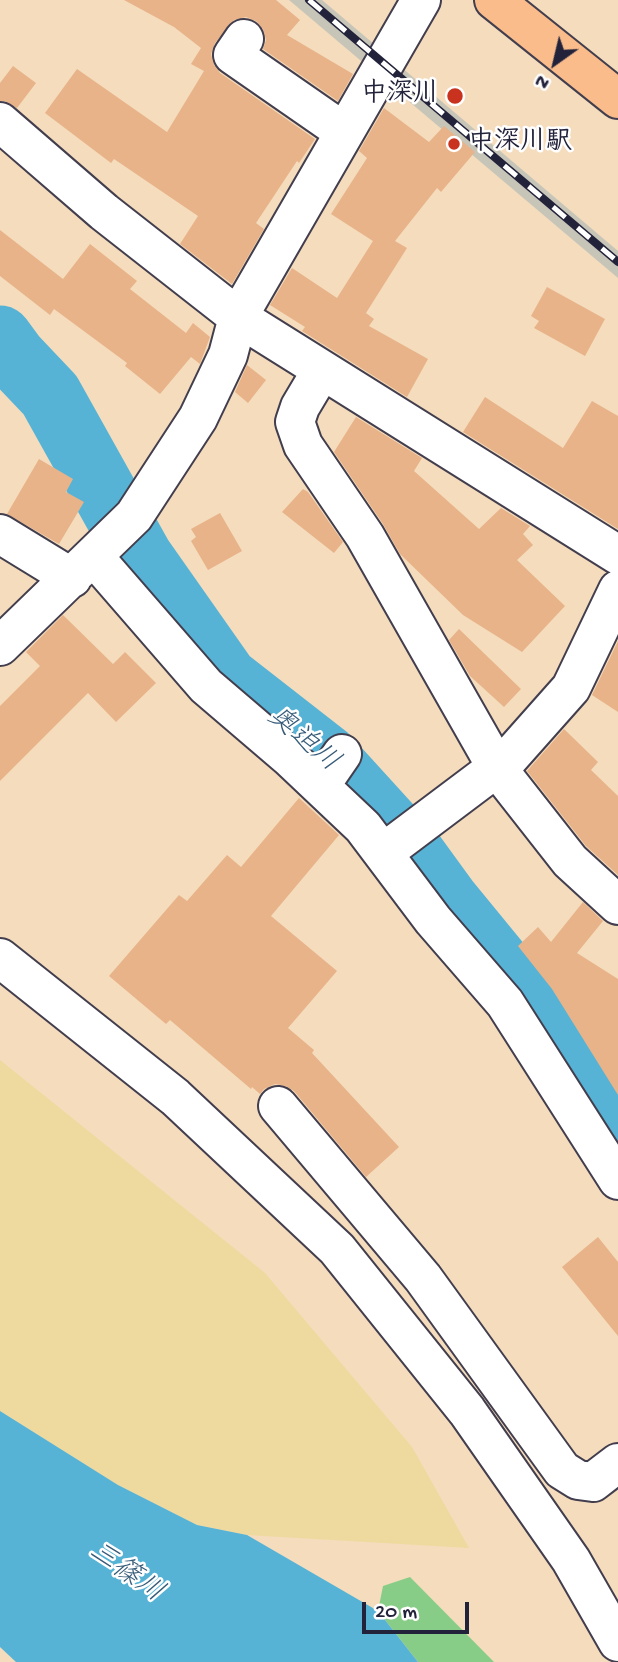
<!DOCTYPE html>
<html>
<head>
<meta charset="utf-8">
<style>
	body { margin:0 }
	#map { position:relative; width:618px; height:1662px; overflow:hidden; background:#f4dcbd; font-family:"Gochi Hand",sans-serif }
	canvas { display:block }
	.north { position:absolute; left:520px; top:28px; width:70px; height:70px; -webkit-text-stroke:5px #fff; paint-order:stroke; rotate:214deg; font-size:19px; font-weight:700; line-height:28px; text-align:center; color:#22223b }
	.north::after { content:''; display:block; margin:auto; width:24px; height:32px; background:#22223b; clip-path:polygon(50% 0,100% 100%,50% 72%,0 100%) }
	.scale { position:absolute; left:362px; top:1602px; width:107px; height:32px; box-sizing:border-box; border:4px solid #22223b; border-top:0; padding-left:9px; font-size:21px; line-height:24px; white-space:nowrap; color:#22223b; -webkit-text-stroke:5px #fff; paint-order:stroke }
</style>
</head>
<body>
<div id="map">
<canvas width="618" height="1662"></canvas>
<div class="north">N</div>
<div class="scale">20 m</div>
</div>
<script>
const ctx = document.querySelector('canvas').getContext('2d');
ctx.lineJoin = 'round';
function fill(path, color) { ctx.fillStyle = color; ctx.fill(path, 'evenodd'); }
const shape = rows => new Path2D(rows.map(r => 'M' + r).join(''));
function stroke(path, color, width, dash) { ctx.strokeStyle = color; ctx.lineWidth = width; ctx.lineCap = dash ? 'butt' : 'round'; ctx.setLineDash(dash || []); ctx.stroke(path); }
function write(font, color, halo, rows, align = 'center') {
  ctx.font = font + ' "Gochi Hand","Klee One",sans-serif'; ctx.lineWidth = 5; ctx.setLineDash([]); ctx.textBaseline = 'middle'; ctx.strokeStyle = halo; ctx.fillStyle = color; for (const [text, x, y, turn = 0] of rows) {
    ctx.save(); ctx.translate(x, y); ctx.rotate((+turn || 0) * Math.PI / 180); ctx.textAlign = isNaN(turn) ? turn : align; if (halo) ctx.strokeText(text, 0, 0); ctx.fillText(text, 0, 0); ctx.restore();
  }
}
const industrial = shape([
	[289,0,322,0,618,251,618,278]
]);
const green = shape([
	[410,1577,494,1662,418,1662,378,1611,383,1586]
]);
const sand = shape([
	[0,1060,265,1273,412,1447,469,1548,247,1535,197,1525,118,1485,0,1411]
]);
const water = shape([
	[0,1411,118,1485,197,1525,247,1535,378,1611,418,1662,16,1662,0,1647]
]);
const river = shape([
	[0,338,14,357,50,395,141,558,226,679,326,757,407,846,447,901,538,1012,618,1138]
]);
const building = shape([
	[124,0,276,0,300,20,287,35,353,74,338,101,263,49,266,40,263,29,256,21,246,17,234,20,215,43,211,54,214,65,220,73,315,139,299,163,297,161,256,223,264,229,232,284,180,244,198,216,114,159,111,163,45,113,77,69,167,132,204,71,191,64,201,48,174,27],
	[13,66,36,83,17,108,5,101,0,101,0,83],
	[384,108,429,142,444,126,475,152,441,192,437,188,395,241,407,248,366,313,374,319,369,326,428,359,407,397,302,331,305,327,270,305,292,268,337,298,373,241,331,214,367,158,359,151],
	[0,230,63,279,90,244,137,281,130,289,186,333,193,323,210,337,200,364,191,357,160,394,125,366,127,363,54,309,50,315,0,276],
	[547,287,605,319,585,356,534,328,539,321,531,316],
	[247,365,266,380,248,403,235,392],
	[485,397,563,448,592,401,618,416,618,529,463,432],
	[356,417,422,458,414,471,479,529,501,508,530,526,523,534,533,545,517,560,565,606,522,652,463,615,400,554,383,524,334,452],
	[39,459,73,479,66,492,84,502,59,544,7,514],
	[303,489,308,492,343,542,334,553,282,512],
	[220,513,242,551,208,570,191,541,196,537,191,529],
	[63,615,113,664,125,652,156,683,116,722,88,693,0,781,0,706,40,666,26,652],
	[459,629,521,689,504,707,470,676,449,640],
	[618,641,618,712,592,695],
	[564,729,598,762,591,770,618,796,618,875,586,846,527,771],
	[299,798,339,835,271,916,337,971,288,1028,314,1050,312,1053,399,1147,366,1177,294,1091,286,1086,275,1084,264,1089,260,1094,252,1087,251,1089,170,1020,166,1024,109,976,179,895,187,901,227,855,241,867],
	[583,902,603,921,577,953,618,979,618,1095,552,989,518,946,538,927,551,942],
	[598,1237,618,1262,618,1336,562,1267]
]);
const minor = shape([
	[244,39,233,55,344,132],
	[0,122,104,212,238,317,618,555],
	[322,370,300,407,295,422,303,445,365,536,497,768,570,861,618,905],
	[0,534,72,578],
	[94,557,206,686,289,757,363,827,433,920,505,1003,618,1180],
	[0,646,134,516,198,418,228,355,238,317,421,0],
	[320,786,342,754],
	[383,853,508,759,571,688,618,590],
	[0,958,175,1097,337,1249,467,1411,571,1560,618,1642],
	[278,1106,423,1278,562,1470,578,1480,593,1482,618,1463]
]);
const primary = shape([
	[494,0,618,99]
]);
const rail = shape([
	[309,0,618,262]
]);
const markers = [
	[455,96,9,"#c8321e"],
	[454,144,7,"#c8321e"]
];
const poiNames = [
	["中深川",439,96],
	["中深川駅",468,144,"left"]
];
const waterNames = [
	["奥迫川",302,741,40],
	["三篠川",125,1574,35]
];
fill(industrial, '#c7c5b8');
fill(green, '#88cd87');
fill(sand, '#eeda9e');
fill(water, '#57b3d5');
stroke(river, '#57b3d5', 65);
fill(building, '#e8b389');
stroke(minor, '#423e4e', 42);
stroke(primary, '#423e4e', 42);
stroke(minor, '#fff', 38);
stroke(primary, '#f9bc8a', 38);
stroke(rail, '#22223b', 8);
stroke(rail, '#fff', 5, [16]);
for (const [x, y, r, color] of markers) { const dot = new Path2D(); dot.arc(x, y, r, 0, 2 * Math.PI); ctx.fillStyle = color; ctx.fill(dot); stroke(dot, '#fff', 2.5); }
write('bold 26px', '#22223b', '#fff', poiNames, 'right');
write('italic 28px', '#375c79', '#fff', waterNames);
</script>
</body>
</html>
